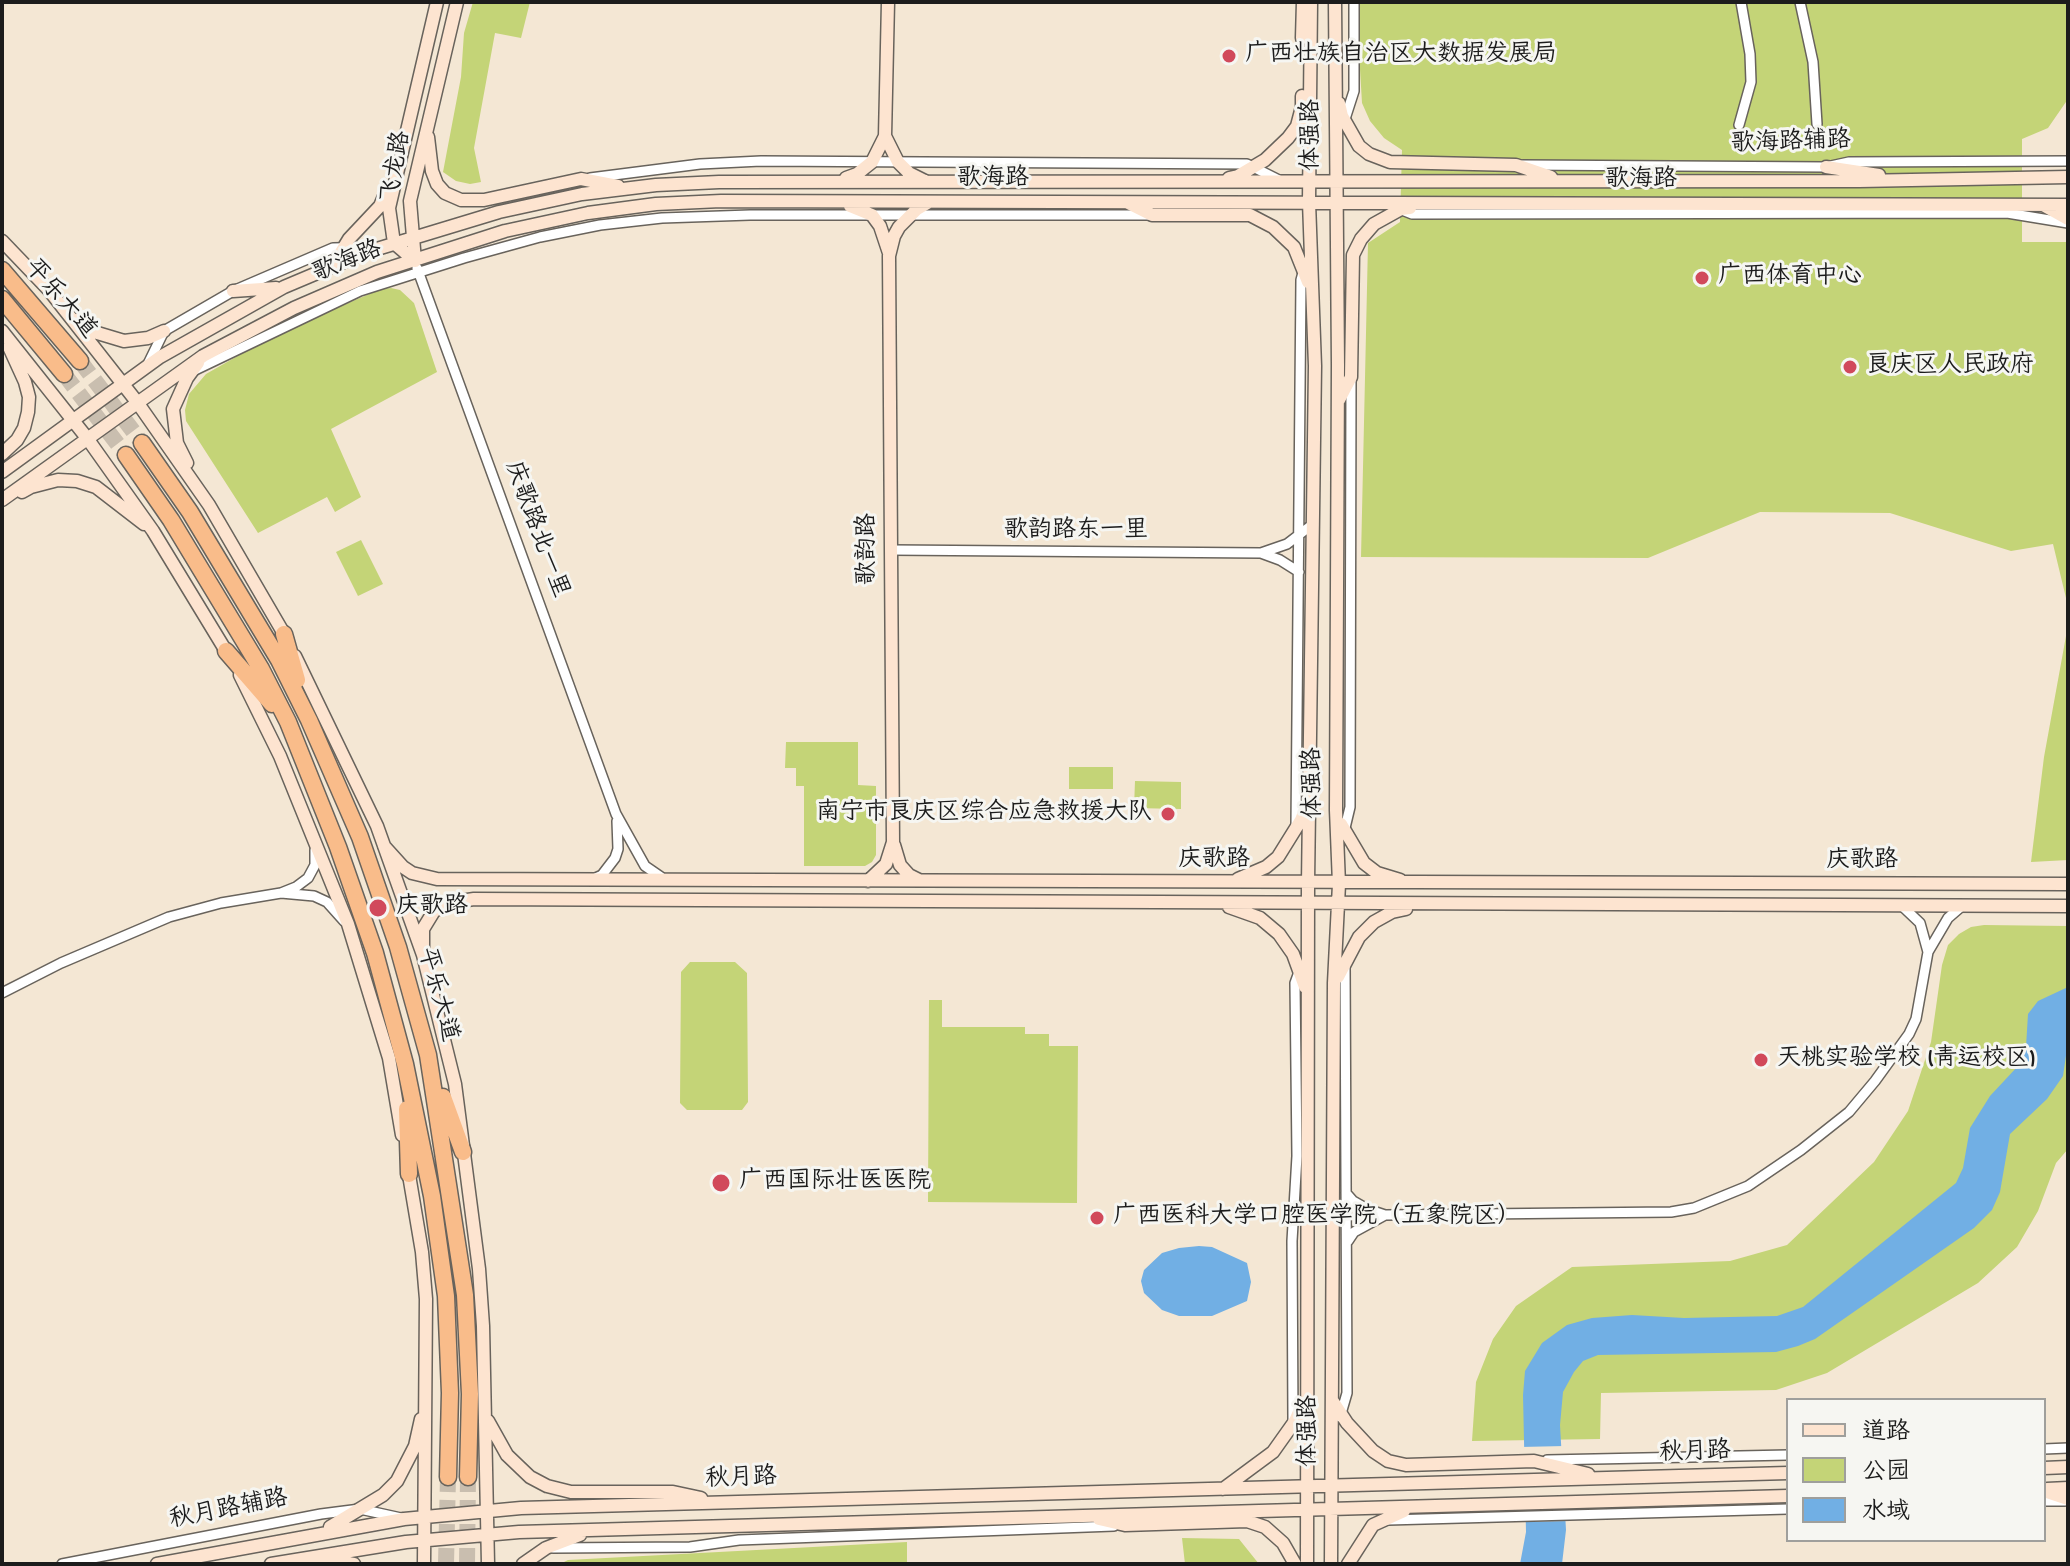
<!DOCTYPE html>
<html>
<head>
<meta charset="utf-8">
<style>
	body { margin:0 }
	#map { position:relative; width:2070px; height:1566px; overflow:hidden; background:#f4e7d4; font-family:"Gochi Hand","LXGW WenKai TC",sans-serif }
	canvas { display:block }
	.frame { position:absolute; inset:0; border:4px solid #1c1c1c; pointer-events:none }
	.legend { position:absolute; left:1786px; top:1398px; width:260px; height:144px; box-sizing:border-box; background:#f6f6f2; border:2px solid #9f9f9c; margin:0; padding:10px 14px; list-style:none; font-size:24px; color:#1c1c1c }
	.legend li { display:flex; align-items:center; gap:16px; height:40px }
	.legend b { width:40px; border:2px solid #9f9f9c }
</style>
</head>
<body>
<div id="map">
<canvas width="2070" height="1566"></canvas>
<div class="frame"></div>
<ul class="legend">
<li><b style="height:10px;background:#fde4d0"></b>道路</li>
<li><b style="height:22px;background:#c4d477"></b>公园</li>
<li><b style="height:22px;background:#71afe4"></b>水域</li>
</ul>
</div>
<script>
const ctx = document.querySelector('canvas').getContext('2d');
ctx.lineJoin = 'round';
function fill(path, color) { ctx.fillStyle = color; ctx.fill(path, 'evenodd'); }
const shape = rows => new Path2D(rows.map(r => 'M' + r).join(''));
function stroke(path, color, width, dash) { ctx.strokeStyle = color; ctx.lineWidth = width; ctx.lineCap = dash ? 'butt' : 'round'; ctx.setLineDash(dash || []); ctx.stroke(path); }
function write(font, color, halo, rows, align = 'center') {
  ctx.font = font + ' "Gochi Hand","LXGW WenKai TC",sans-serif'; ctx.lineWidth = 6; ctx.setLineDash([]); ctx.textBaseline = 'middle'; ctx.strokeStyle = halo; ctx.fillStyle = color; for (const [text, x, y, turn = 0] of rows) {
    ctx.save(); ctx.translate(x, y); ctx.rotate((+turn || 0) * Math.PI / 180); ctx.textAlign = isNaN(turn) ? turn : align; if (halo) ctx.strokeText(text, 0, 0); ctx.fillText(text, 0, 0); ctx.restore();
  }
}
const green = shape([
	[473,2,530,2,521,38,495,33,474,148,481,182,470,184,456,181,443,172,461,77,464,33],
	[1356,2,2068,2,2068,99,2048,128,2022,139,2022,242,2068,242,2068,860,2031,862,2044,757,2066,636,2066,598,2053,544,2011,551,1890,513,1760,512,1648,558,1361,557,1368,243,1400,222,1402,150,1384,138,1370,121,1362,103],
	[391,288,400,290,414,303,437,372,331,429,361,497,335,512,327,497,258,533,186,421,185,410,189,394,206,374,280,332,381,289],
	[361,540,383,584,358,596,336,552],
	[786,742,858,742,858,785,876,786,876,855,872,862,865,866,804,866,804,786,796,786,796,768,785,768],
	[1069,767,1113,767,1113,789,1069,789],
	[1135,781,1181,782,1181,809,1134,808],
	[1984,925,2068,926,2068,1149,2056,1163,2038,1211,2017,1247,1978,1283,1827,1373,1776,1390,1601,1393,1600,1439,1472,1441,1476,1382,1493,1339,1516,1306,1572,1267,1730,1261,1787,1245,1874,1162,1908,1111,1931,1042,1942,965,1948,945,1959,934,1971,927],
	[690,962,735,962,747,973,748,1102,742,1110,687,1110,680,1103,681,972],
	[929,1000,942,1000,942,1027,1025,1027,1025,1034,1049,1034,1049,1046,1078,1046,1077,1203,928,1202],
	[1182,1538,1239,1539,1259,1564,1185,1564],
	[907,1542,907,1564,560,1564,568,1560]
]);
const water = shape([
	[2068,987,2068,1042,2063,1076,2047,1099,2010,1134,2000,1192,1992,1210,1974,1228,1815,1339,1798,1346,1776,1352,1598,1355,1583,1361,1574,1372,1563,1392,1560,1425,1566,1530,1562,1564,1520,1564,1526,1532,1523,1395,1525,1371,1542,1343,1567,1325,1592,1318,1632,1315,1684,1318,1777,1316,1803,1307,1956,1183,1963,1168,1970,1128,1990,1096,2018,1066,2026,1047,2028,1014,2038,1001],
	[1199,1246,1212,1247,1247,1263,1251,1282,1247,1301,1212,1316,1179,1316,1162,1310,1144,1293,1141,1281,1144,1270,1162,1253,1179,1248]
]);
const pier = shape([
	[1565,1446,1569,1521,1522,1522,1520,1447]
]);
const highwayTunnel = shape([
	[80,361,142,443],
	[64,374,126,455],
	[446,1564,448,1477],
	[467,1564,468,1477]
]);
const street = shape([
	[1800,2,1813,62,1817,124],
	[1344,122,1354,91,1354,2],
	[1739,125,1751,82,1750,54,1741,2],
	[1523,165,1826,167,1849,162,2068,161],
	[590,178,700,164,761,161,1247,164,1279,180],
	[1402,210,1412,214,2007,213,2068,223],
	[417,268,616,814,645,866,661,877],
	[148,364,164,331,233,291,333,248,375,247],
	[193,371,360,291,464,258,540,237,600,225,662,218,750,215,1150,215],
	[891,550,1261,553,1280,560,1299,572],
	[1261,553,1287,544,1313,524],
	[1296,826,1301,280,1304,269],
	[1344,832,1350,807,1351,379],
	[315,850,315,865,308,878,296,887,281,893,314,896,327,902,344,921],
	[593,879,602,875,615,858,618,849,617,821],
	[1901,905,1920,923,1928,952,1948,918,1963,905],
	[2,993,61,963,169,917,221,903,281,893],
	[1346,1193,1353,1201,1367,1209,1385,1215,1354,1232,1348,1241],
	[1385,1215,1671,1212,1694,1208,1748,1186,1801,1150,1849,1112,1875,1081,1909,1034,1916,1019,1928,952],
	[1340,1417,1347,1393,1345,965],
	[1293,1420,1292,1241,1297,1156,1295,983,1299,972],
	[2044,1449,2068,1448],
	[1547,1460,1788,1455],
	[2044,1501,2065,1501],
	[1388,1520,1788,1509],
	[553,1548,690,1547,739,1540,1114,1526],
	[62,1564,321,1514,360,1509,401,1518]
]);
const secondary = shape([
	[888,2,885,136,898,162,909,173,925,181],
	[1302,38,1303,2],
	[1339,103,1342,116,1359,146,1369,154,1390,162,1516,165,1551,177],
	[428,137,432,171,437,184,445,193,461,200,484,200,581,179,618,186],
	[1826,167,1879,175],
	[846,178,857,174,872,162,885,136],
	[1229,178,1238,176,1265,160,1288,138,1297,126,1302,107,1302,96],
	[1128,203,1152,215,1250,215,1273,227,1294,247,1308,282],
	[2043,205,2068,219],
	[850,206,872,215,880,226,889,253],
	[2,241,49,290,137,402,209,505,287,639],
	[415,261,394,243,389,208,437,2],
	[415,261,410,201,457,2],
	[332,267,349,239,380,206,387,189],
	[233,291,276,288],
	[79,319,94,332,124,341,148,338,164,331],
	[2,331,87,438,153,531,229,656],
	[1339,400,1351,377,1353,255,1361,239,1374,224,1401,209,1410,208],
	[2,454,17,440,24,428,28,412,29,397,25,382,9,347],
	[187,463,177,443,173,409,187,378,198,363],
	[2,472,160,357,284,287,367,252,499,212,582,194,656,185,719,182,1859,181,2068,177],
	[22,492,31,487,58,480,77,481,96,487,144,524],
	[2,500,203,356,294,308,377,272,505,231,588,213,656,204,721,201,2068,205],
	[295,656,377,826,423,955,455,1084,479,1269,483,1326,488,1564],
	[240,675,280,756,348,924,389,1058,402,1135],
	[1341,824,1364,863,1377,873,1400,880],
	[894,845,900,865,909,875,919,880],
	[384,846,403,867,412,873,437,879,2068,884],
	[1238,879,1266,867,1278,857,1301,820,1307,805],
	[868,881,886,864,893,842,889,256,894,236,899,227,917,209,929,202],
	[1229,907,1260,918,1279,934,1293,954,1305,987],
	[423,955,423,929,434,911,454,902,474,899,2068,906],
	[1338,977,1359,937,1374,922,1392,912,1406,909],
	[408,1169,422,1252,426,1299,424,1564],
	[1332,1400,1347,1423,1373,1451,1388,1461,1406,1465,1534,1461,1588,1474],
	[488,1421,507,1455,530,1477,547,1486,571,1492,673,1492,701,1498],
	[2044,1468,2068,1467],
	[1223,1489,1273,1452,1295,1421,1303,1403],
	[2047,1489,2068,1488],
	[2044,1491,2068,1499],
	[1099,1519,1125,1525,1247,1521,1265,1527,1283,1543,1295,1564],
	[330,1527,383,1495,397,1481,415,1446,421,1419],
	[325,1559,354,1564],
	[157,1564,404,1519,521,1508,1788,1473],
	[271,1564,406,1542,519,1532,1788,1496],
	[523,1564,546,1548,580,1535],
	[1307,1564,1308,883,1315,366,1309,202,1311,2],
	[1331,1564,1334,983,1339,884,1336,810,1338,365,1335,2],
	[1348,1564,1373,1525,1404,1511]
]);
const highway = shape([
	[2,270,80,361],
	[2,299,64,374],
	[142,443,190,512,279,660,309,720,360,837,398,947,428,1055,465,1295,470,1394,468,1477],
	[126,455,171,520,261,669,288,722,338,847,375,953,405,1064,432,1196,446,1296,450,1393,448,1477],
	[284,634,297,680],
	[226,651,272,704],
	[443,1097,463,1152],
	[407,1109,409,1174]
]);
const markers = [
	[1229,56,8,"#d1495b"],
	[1702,278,8,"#d1495b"],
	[1850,367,8,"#d1495b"],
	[1168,814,8,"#d1495b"],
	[378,908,10,"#d1495b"],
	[1761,1060,8,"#d1495b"],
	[721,1183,10,"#d1495b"],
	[1097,1218,8,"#d1495b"]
];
const poiNames = [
	["广西壮族自治区大数据发展局",1245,56],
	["广西体育中心",1718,278],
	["良庆区人民政府",1866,367],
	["南宁市良庆区综合应急救援大队",1152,814,"right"],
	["庆歌路",396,908],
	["天桃实验学校 (青运校区)",1777,1060],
	["广西国际壮医医院",739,1183],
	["广西医科大学口腔医学院（五象院区）",1113,1218]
];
const streetNames = [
	["体强路",1313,135,-90],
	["歌海路辅路",1791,144,-2],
	["飞龙路",398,167,-80],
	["歌海路",993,180],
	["歌海路",1641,181],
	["歌海路",348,263,-22],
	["平乐大道",59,300,49],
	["庆歌路北一里",535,530,70],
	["歌韵路东一里",1076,532],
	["歌韵路",869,549,-90],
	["体强路",1315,783,-91],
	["庆歌路",1214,861],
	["庆歌路",1862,862],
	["平乐大道",436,995,75],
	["体强路",1310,1431,-90],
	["秋月路",1695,1454,-2],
	["秋月路",741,1480,-2],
	["秋月路辅路",229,1511,-11]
];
fill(green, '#c4d477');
fill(water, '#71afe4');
fill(pier, '#f4e7d4');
stroke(highwayTunnel, '#c9beaf', 16, [16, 8]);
stroke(street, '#68635c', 12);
stroke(secondary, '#68635c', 15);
stroke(highway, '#68635c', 19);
stroke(street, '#fff', 9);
stroke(secondary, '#fde4d0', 12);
stroke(highway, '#f9bc8a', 16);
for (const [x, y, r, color] of markers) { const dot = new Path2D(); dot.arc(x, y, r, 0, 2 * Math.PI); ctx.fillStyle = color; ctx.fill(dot); stroke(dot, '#f6f6f2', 3); }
write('24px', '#1c1c1c', '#f6f6f2', poiNames, 'left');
write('24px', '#1c1c1c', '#f6f6f2', streetNames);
</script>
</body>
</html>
